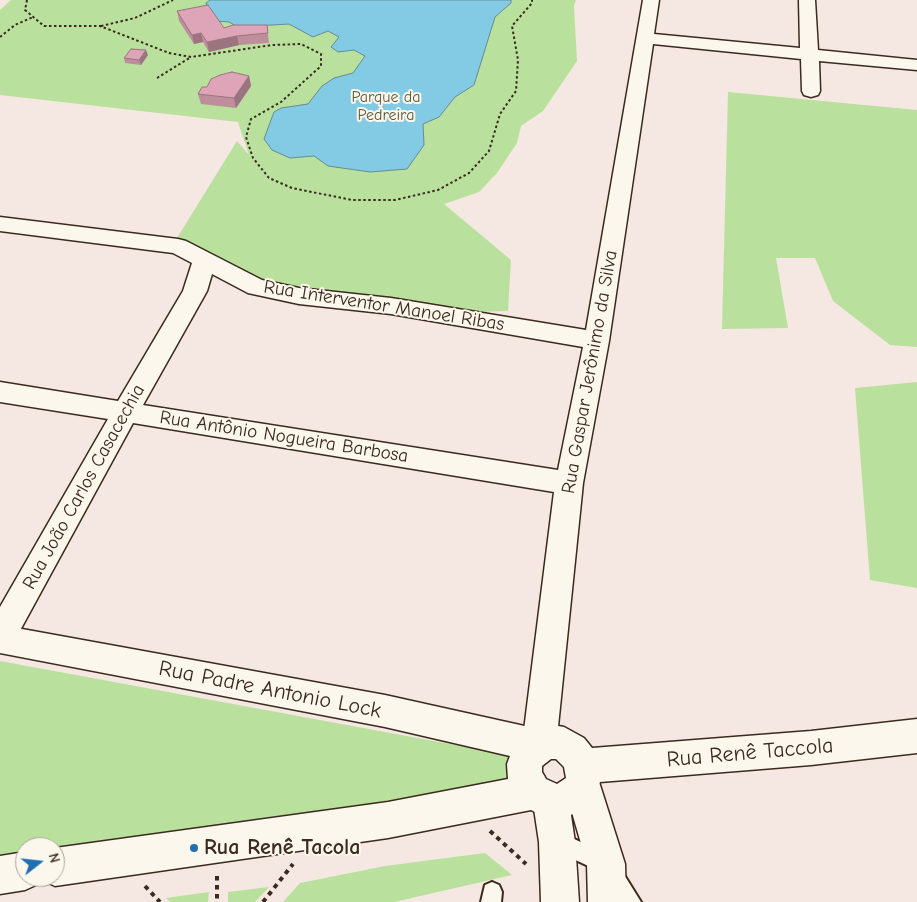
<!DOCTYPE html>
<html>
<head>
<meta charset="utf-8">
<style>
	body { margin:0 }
	#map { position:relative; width:917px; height:902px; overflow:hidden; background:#f5e7e1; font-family:"Comic Neue",sans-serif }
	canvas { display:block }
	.north { position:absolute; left:15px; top:837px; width:50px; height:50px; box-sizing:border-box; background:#fbf7ec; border:1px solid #aea59a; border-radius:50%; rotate:74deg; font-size:14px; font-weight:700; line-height:20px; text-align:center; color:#3b2a1e }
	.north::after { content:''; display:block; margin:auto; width:18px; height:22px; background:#1f6fb2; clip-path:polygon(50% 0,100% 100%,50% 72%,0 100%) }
</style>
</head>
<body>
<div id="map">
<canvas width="917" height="902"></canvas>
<div class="north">N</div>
</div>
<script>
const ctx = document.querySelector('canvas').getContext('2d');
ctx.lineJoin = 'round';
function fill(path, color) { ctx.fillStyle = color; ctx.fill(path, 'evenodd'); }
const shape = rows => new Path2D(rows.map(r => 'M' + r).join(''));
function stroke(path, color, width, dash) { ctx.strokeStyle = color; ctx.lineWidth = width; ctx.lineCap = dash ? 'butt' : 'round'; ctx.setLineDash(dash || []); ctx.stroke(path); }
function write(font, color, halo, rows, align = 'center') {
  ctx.font = font + ' "Comic Neue",sans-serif'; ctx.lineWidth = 4; ctx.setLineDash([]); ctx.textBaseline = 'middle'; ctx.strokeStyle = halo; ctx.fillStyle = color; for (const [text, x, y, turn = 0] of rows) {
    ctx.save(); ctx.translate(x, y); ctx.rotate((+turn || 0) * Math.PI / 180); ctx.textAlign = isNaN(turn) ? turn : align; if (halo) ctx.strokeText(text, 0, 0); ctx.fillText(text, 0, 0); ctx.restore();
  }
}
const green = shape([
	[11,0,576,0,574,6,577,61,543,111,521,126,517,143,497,173,479,192,444,204,511,260,508,311,475,312,272,285,213,258,177,238,237,141,249,155,238,122,0,95,0,10],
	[728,92,917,110,917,347,890,345,833,301,815,258,776,258,788,328,722,329],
	[917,382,917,588,870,580,855,388],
	[0,661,515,756,514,783,55,849,55,847,25,847,25,853,0,857],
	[485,853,512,875,394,902,283,902,300,883,385,866],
	[269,887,255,902,228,902,228,892],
	[209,892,208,902,170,902,166,898]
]);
const water = shape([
	[210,0,511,0,511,3,495,17,474,85,455,97,439,117,423,124,424,145,407,169,370,172,328,166,314,156,290,158,272,150,264,139,274,112,281,108,308,104,322,86,334,78,353,73,365,56,354,50,338,52,331,47,339,37,328,31,313,37,289,24,238,27,229,22,216,21,208,11,206,3,210,0]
]);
const pathFar1 = shape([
	[27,0,25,10,44,26,100,26,169,53,191,57,272,45,301,44,321,54,321,66,281,102,251,119,246,137,253,158,269,178,292,188,352,200,395,200,438,190,469,173,489,151,500,114,516,91,518,60,512,26,532,3,532,0],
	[101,26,135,18,173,0],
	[0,37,15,25,33,17],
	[157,78,191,57]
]);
const path = shape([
	[490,831,526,864],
	[217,876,217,902],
	[145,886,160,902],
	[263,902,293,864]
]);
const service = shape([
	[559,832,613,857,641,902,619,902,599,871,552,849,549,842,552,835,559,832],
	[492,882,499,885,502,892,501,902,481,902,485,885,492,882]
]);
const minor = shape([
	[643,0,659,0,654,34,800,48,799,0,815,0,818,50,917,60,917,70,819,61,820,91,818,95,811,97,804,95,802,91,801,59,653,44,609,341,583,483,556,746,551,758,539,763,527,758,522,746,554,492,133,423,11,647,0,651,0,607,108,419,0,402,0,382,118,401,183,291,192,263,173,253,0,231,0,217,178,239,186,241,262,280,299,288,391,298,586,330,643,0],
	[212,274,248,293,299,304,391,314,583,347,558,470,143,405,207,291,212,274],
	[582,767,595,772,600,785,625,864,626,902,588,902,587,864,564,785,569,772,582,767],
	[551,784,564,789,569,802,575,842,579,902,541,902,539,842,533,802,538,789,551,784]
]);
const secondary = shape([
	[0,625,385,695,538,729,553,725,564,727,584,738,592,748,811,731,917,719,917,753,811,765,600,782,590,806,560,820,551,820,531,810,388,838,55,886,42,880,41,878,38,884,25,890,0,894,0,856,25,852,25,877,55,877,55,848,388,802,508,779,507,764,510,756,385,727,0,653,0,625],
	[551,759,556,759,564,767,566,778,557,784,546,779,542,772,542,766,551,759]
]);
const wall = shape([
	[177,11,224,28,267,25,269,43,239,45,209,52,203,42,194,44,179,21],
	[148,55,141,65,125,63,124,58],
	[249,76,251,86,236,108,201,104,198,94,207,87]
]);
const shadedWall = shape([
	[201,33,203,42,194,44,192,35],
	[237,36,239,45,209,52,207,42],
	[146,50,148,55,141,65,139,60],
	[249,76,251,86,236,108,234,98]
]);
const building = shape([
	[208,5,224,28,233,25,267,25,268,33,237,36,207,42,201,33,192,35,177,11,208,5],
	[131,49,146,50,139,60,124,58,131,49],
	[232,72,249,76,234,98,198,94,202,87,207,87,211,79,220,75,232,72]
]);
const markers = [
	[194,848,5,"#1f6fb2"]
];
const farParknames = [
	["Parque da",386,97],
	["Pedreira",386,115]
];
const streetNames = [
	["Rua Interventor Manoel Ribas",384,306,9],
	["Rua Gaspar Jerônimo da Silva",590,372,-80],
	["Rua Antônio Nogueira Barbosa",284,437,9],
	["Rua João Carlos Casacechia",84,487,-61]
];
const nearStreetnames = [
	["Rua Padre Antonio Lock",270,690,11],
	["Rua Renê Taccola",750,753,-5]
];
const nearPoinames = [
	["Rua Renê Tacola",204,848]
];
fill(green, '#b9e19d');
fill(water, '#83cbe4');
stroke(water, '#668b95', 1);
stroke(service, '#3b2a1e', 4);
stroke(minor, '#3b2a1e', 3);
stroke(secondary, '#3b2a1e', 3);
stroke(pathFar1, '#3b2a1e', 2, [2.5, 2.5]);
stroke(path, '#3b2a1e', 4, [4.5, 4.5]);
fill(service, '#fbf7ec');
fill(minor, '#fbf7ec');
fill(secondary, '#fbf7ec');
fill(wall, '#be8e9d');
fill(shadedWall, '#9b7480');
fill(building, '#dda5b7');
stroke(building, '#9b7480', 1);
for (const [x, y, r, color] of markers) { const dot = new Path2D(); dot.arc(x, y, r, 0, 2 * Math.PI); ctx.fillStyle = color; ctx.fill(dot); stroke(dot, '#fbf7ec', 2); }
write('16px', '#5a583e', '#fbf7ec', farParknames);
write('19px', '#3b2a1e', '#fbf7ec', streetNames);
write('22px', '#3b2a1e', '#fbf7ec', nearStreetnames);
write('bold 22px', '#3b2a1e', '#fbf7ec', nearPoinames, 'left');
</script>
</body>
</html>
